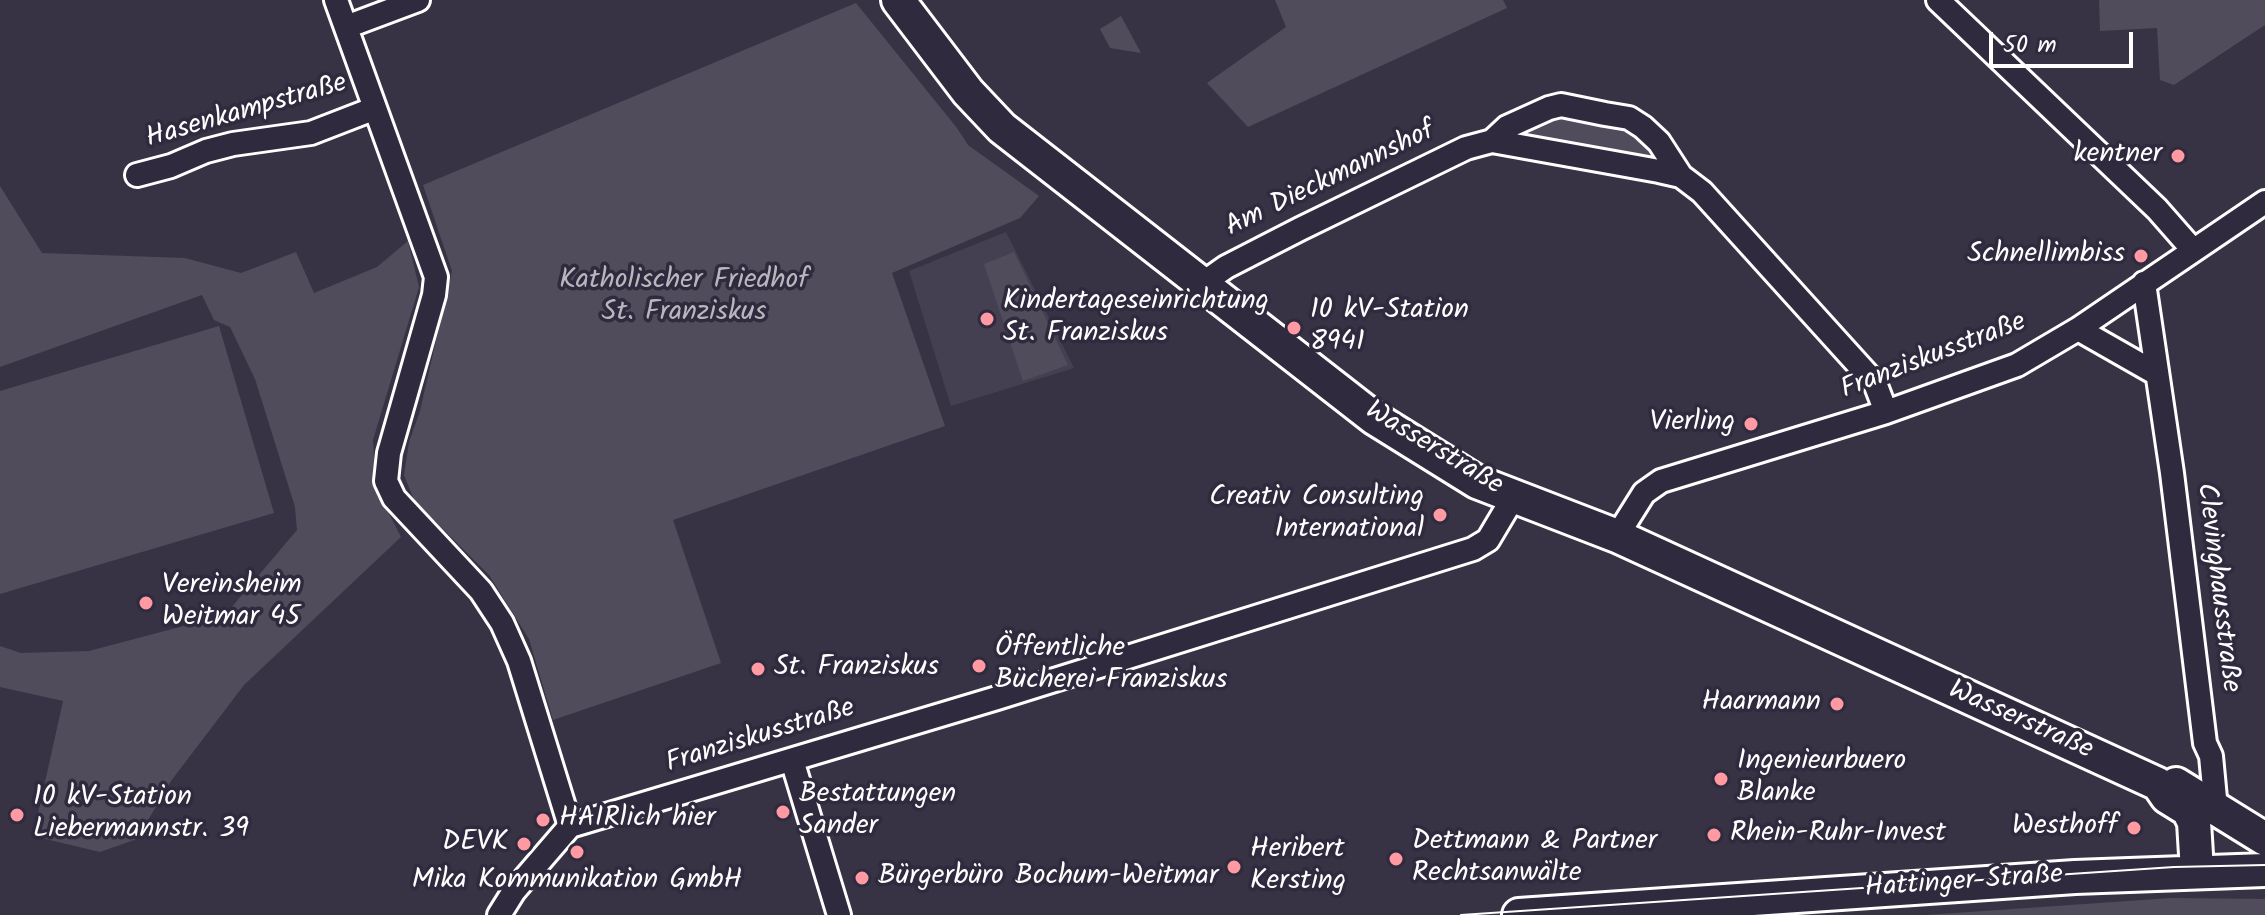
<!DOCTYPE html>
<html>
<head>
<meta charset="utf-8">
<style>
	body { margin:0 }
	#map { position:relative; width:2265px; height:915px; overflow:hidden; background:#373345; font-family:Kalam,sans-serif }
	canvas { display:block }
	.scale { position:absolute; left:1989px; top:32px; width:144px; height:36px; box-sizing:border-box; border:4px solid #fff; border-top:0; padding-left:10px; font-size:24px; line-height:28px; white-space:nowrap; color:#fff; -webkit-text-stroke:6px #2f2a3d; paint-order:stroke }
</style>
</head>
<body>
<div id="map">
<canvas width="2265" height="915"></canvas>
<div class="scale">50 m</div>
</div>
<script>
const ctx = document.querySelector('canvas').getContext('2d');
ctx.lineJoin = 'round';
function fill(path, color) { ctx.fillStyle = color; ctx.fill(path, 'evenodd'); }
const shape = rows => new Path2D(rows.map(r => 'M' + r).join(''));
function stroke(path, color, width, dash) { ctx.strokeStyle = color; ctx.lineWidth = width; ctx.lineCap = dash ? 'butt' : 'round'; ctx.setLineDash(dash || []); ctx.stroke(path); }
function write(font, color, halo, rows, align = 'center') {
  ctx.font = font + ' Kalam,sans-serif'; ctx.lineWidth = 7; ctx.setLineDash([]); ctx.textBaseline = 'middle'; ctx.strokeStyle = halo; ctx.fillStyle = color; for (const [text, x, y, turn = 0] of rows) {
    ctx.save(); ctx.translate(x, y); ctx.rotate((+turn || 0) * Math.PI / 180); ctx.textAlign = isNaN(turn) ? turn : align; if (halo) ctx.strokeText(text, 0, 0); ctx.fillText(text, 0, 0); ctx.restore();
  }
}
const built = shape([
	[1006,232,1074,368,951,406,909,271]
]);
const green = shape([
	[1275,0,1503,0,1507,8,1248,127,1207,83,1286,27],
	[2099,0,2265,0,2265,25,2174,85,2160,80,2157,28,2100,31],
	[856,3,957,128,968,145,1039,196,1020,218,892,273,945,426,673,520,721,663,553,720,529,639,489,575,414,500,404,475,409,442,420,411,452,271,423,185],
	[1121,16,1141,53,1110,48,1100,29],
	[1556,113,1624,122,1655,151,1649,159,1530,138,1526,126],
	[0,186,42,253,185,258,241,273,296,252,314,293,377,267,408,241,419,287,373,440,376,488,401,537,244,685,171,781,137,839,100,852,33,836,63,701,0,687,0,646,21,653,89,651,225,615,297,530,295,507,255,379,230,327,214,320,202,295,0,367],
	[1014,252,1068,365,1023,381,984,264],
	[219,326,274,513,0,594,0,391],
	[2171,898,2265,899,2265,915,1926,915]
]);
const minor = shape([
	[336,0,436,277,434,295,389,453,386,481,394,498,481,591,502,623,519,661,570,826],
	[1938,0,2157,209,2193,250],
	[346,27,418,0],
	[1492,141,1507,127,1549,108,1561,105,1605,114,1629,118,1643,127,1659,142,1681,176],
	[137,175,171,166,206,151,233,144,311,133,373,109],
	[2144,283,2172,473,2205,743,2211,756,2216,809],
	[1202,284,1226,267,1300,229,1466,148,1492,141,1659,171,1681,176,1702,192,1875,383,1886,412],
	[2078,329,2157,374],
	[1617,536,1644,493,1661,481,1886,412,2017,365,2078,329,2265,202],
	[792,760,839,915],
	[499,915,514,891,570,826,997,698,1473,549,1488,540,1513,498]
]);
const secondary = shape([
	[898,0,968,92,1002,128,1374,418,1477,482,1617,536,2158,784,2167,797,2188,810,2194,822,2197,871],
	[2176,784,2265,839],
	[1519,915,2075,877,2265,870]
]);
const tram = shape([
	[1461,915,2174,867,2265,865]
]);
const markers = [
	[2178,156,8,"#ff9aa2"],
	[2141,256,8,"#ff9aa2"],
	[987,319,8,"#ff9aa2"],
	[1294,328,8,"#ff9aa2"],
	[1751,424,8,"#ff9aa2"],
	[1440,515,8,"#ff9aa2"],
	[146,603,8,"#ff9aa2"],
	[979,666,8,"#ff9aa2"],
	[758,669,8,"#ff9aa2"],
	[1837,704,8,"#ff9aa2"],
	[1721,779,8,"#ff9aa2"],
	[783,812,8,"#ff9aa2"],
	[17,815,8,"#ff9aa2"],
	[543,820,8,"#ff9aa2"],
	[2134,828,8,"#ff9aa2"],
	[1714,835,8,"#ff9aa2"],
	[524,844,8,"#ff9aa2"],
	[577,852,8,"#ff9aa2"],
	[1396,859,8,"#ff9aa2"],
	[1234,867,8,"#ff9aa2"],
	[862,878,8,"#ff9aa2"]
];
const streetNames = [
	["Hasenkampstraße",247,113,-16],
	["Am Dieckmannshof",1331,181,-26],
	["Franziskusstraße",1934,358,-21],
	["Wasserstraße",1433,450,31],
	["Clevinghausstraße",2216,588,83],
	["Wasserstraße",2020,722,24],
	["Franziskusstraße",761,738,-17],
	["Hattinger Straße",1964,884,-4]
];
const poiNames = [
	["kentner",2162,156,"right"],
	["Schnellimbiss",2125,256,"right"],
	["Kindertageseinrichtung",1003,303],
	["St. Franziskus",1003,335],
	["10 kV-Station",1310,312],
	["8941",1310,344],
	["Vierling",1735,424,"right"],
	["Creativ Consulting",1424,499,"right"],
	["International",1424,531,"right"],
	["Vereinsheim",162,587],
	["Weitmar 45",162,619],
	["Öffentliche",995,650],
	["Bücherei Franziskus",995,682],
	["St. Franziskus",774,669],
	["Haarmann",1821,704,"right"],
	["Ingenieurbuero",1737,763],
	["Blanke",1737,795],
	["Bestattungen",799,796],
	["Sander",799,828],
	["10 kV-Station",33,799],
	["Liebermannstr. 39",33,831],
	["HAIRlich hier",559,820],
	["Westhoff",2118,828,"right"],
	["Rhein-Ruhr-Invest",1730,835],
	["Dettmann & Partner",1412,843],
	["Rechtsanwälte",1412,875],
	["DEVK",508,844,"right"],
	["Heribert",1250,851],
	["Kersting",1250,883],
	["Bürgerbüro Bochum-Weitmar",878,878],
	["Mika Kommunikation GmbH",577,882,"center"]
];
const parkNames = [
	["Katholischer Friedhof",684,282],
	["St. Franziskus",684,314]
];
fill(built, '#444051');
fill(green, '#514c5c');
stroke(minor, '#fff', 28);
stroke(secondary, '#fff', 38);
stroke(minor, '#2f2a3d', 22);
stroke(secondary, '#2f2a3d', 32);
stroke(tram, '#fff', 2);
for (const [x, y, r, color] of markers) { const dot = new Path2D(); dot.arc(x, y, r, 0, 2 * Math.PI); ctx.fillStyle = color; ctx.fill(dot); stroke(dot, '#2f2a3d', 3); }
write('28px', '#fff', '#2f2a3d', streetNames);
write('28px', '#fff', '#2f2a3d', poiNames, 'left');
write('28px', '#b9b7be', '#2f2a3d', parkNames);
</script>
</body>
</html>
